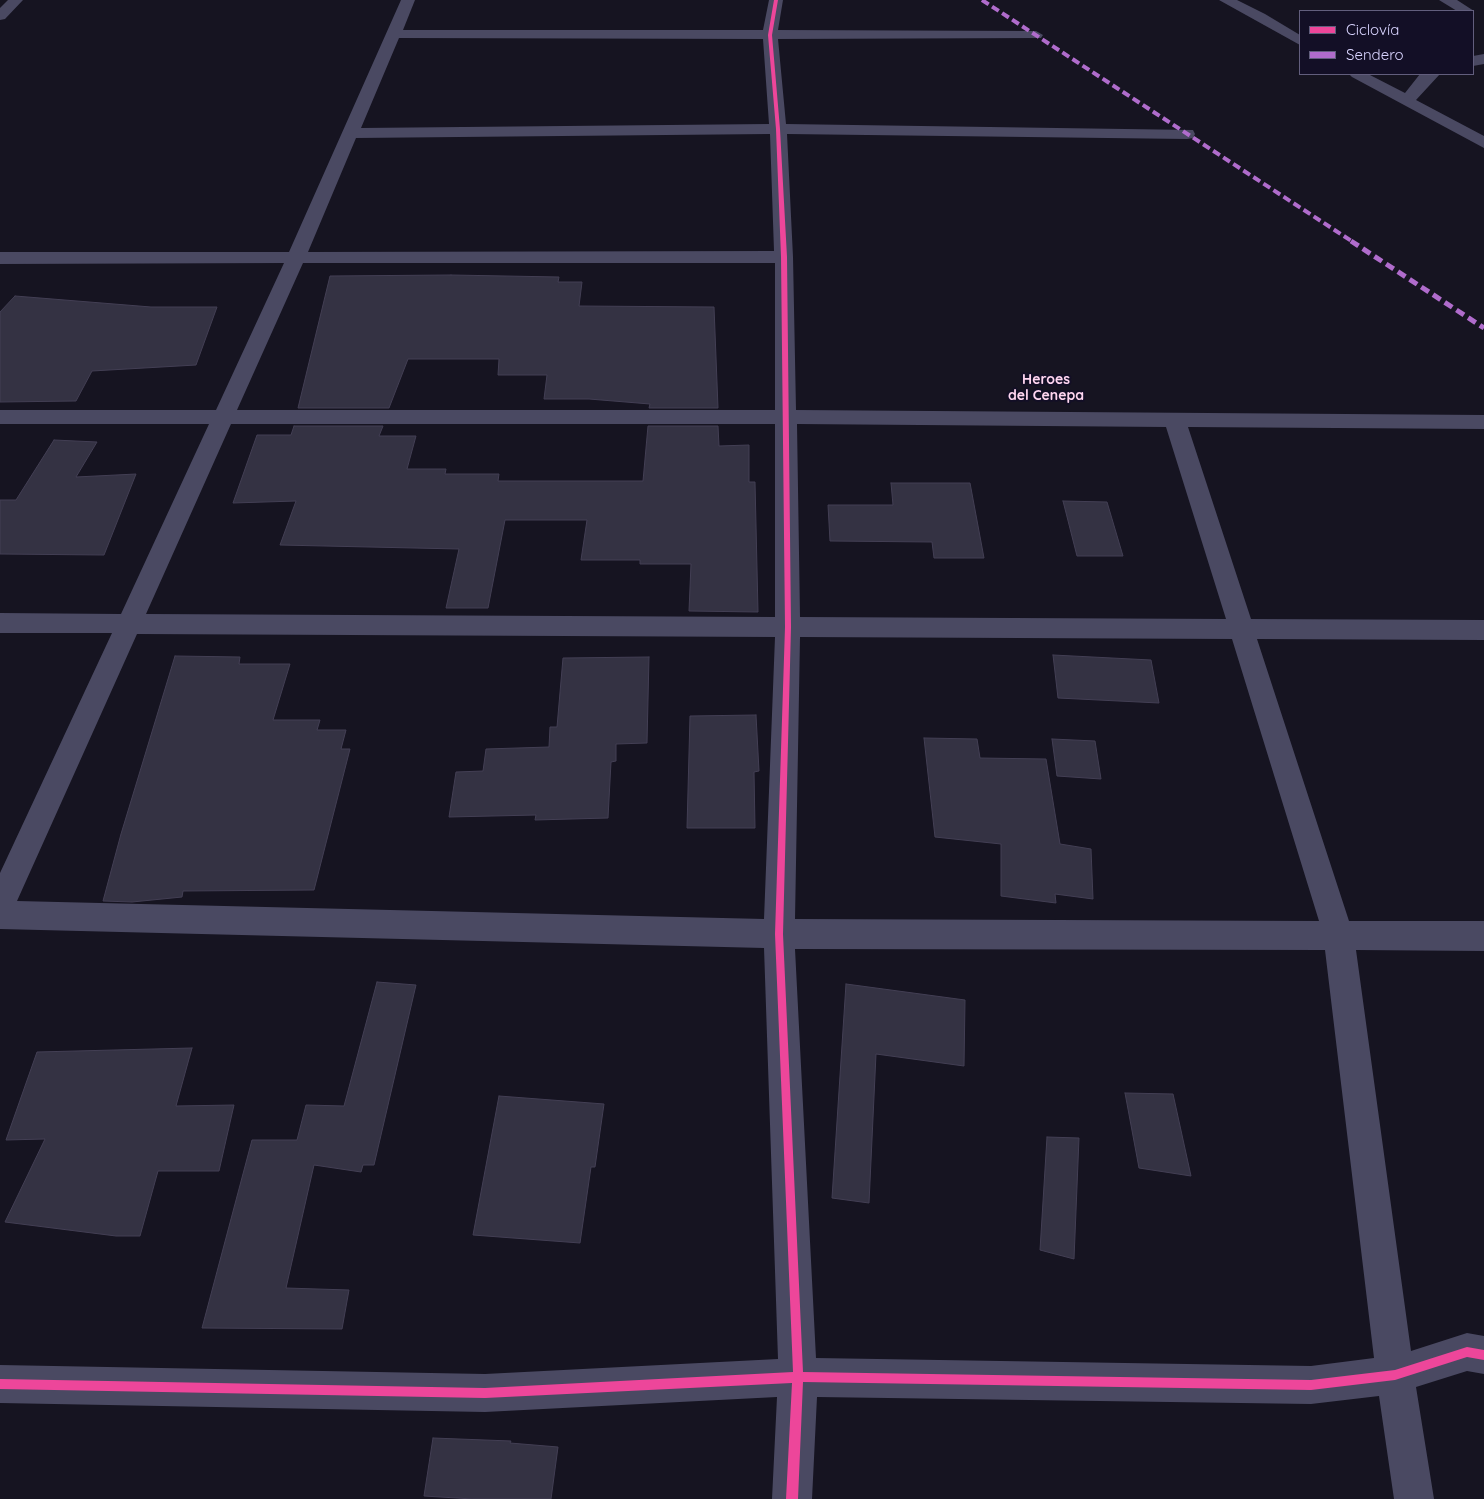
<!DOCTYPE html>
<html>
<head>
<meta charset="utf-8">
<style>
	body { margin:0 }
	#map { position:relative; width:1484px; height:1499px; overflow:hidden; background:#161421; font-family:Quicksand,sans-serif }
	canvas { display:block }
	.legend { position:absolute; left:1299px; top:10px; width:175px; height:65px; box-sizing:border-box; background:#130f26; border:1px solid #625e7d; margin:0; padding:6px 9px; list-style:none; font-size:15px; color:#d9d4ff }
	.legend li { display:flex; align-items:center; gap:10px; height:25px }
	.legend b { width:25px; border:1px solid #625e7d }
</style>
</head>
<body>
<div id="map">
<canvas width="1484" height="1499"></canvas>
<ul class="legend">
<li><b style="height:6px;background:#ed469a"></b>Ciclovía</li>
<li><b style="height:6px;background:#b06ccc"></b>Sendero</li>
</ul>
</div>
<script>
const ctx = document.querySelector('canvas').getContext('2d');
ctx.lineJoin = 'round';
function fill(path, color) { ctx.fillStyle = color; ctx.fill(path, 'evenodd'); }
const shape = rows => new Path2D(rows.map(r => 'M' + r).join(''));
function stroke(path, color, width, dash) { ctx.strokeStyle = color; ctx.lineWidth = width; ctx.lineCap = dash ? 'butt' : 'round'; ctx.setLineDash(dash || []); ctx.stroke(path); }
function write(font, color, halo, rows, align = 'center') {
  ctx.font = font + ' Quicksand,sans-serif'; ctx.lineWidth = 4; ctx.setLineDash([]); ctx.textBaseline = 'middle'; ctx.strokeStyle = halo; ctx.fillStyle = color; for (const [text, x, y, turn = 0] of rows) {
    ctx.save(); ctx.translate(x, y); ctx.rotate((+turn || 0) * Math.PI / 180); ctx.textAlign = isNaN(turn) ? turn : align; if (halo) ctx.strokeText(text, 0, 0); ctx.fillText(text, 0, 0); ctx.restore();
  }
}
const building = shape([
	[451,275,559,277,558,282,582,282,579,306,714,307,718,408,649,408,650,404,589,399,544,399,547,375,498,375,499,359,408,359,389,408,298,408,330,276,451,275],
	[15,296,151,307,217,307,196,365,92,371,76,401,0,402,0,312,15,296],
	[294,426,383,426,379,436,416,436,407,469,446,469,445,474,499,474,498,481,643,481,648,426,718,426,719,446,749,445,749,482,755,482,758,612,689,611,691,564,640,564,640,560,581,560,587,520,505,520,488,608,446,608,459,549,280,545,296,501,233,503,257,435,291,435,294,426],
	[54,440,97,442,76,477,136,474,104,555,0,554,0,500,16,500,54,440],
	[891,483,970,483,984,558,934,558,932,542,830,541,828,505,893,505,891,483],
	[1063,501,1107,502,1123,556,1077,556,1063,501],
	[1053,655,1151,660,1159,703,1058,698,1053,655],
	[175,656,240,657,239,664,290,664,273,720,320,720,317,730,346,730,341,749,350,749,314,890,183,891,182,897,132,902,103,901,121,834,175,656],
	[649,657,647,743,616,744,616,761,611,762,608,818,535,820,536,815,449,817,456,772,483,771,486,749,549,747,550,727,557,727,563,658,649,657],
	[756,715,759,771,754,772,755,828,687,828,690,716,756,715],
	[924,738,977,739,980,758,1046,759,1060,844,1091,849,1093,899,1055,894,1056,903,1001,896,1001,844,935,837,924,738],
	[1052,739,1095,741,1101,779,1057,776,1052,739],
	[377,982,416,985,374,1165,363,1165,361,1172,314,1165,286,1288,349,1290,342,1329,202,1328,252,1140,297,1140,306,1105,344,1106,377,982],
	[846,984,965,1000,964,1066,876,1054,869,1203,832,1198,846,984],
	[192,1048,176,1106,234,1105,219,1171,158,1171,140,1236,116,1236,5,1222,45,1139,6,1140,37,1052,192,1048],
	[1125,1093,1173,1094,1191,1176,1139,1168,1125,1093],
	[499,1096,604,1104,595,1167,591,1167,580,1243,473,1235,499,1096],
	[1047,1137,1079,1138,1074,1259,1040,1250,1047,1137],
	[433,1438,511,1441,510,1443,558,1447,551,1499,473,1499,424,1496,433,1438]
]);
const minor = shape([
	[8,0,23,0,5,19,0,20,0,8,8,0],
	[401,0,415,0,403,30,763,30,769,0,783,0,778,30,1036,31,1043,35,1041,38,778,39,786,124,1193,130,1195,134,1193,138,1187,139,787,134,793,257,796,410,1484,415,1484,429,1188,427,1251,619,1484,620,1484,640,1257,639,1349,921,1484,921,1484,951,1356,950,1411,1351,1467,1333,1484,1336,1484,1374,1467,1371,1416,1387,1434,1499,1394,1499,1379,1396,1311,1404,817,1397,812,1499,772,1499,777,1397,485,1412,0,1403,0,1365,485,1374,778,1359,764,948,0,929,0,873,112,633,0,633,0,613,121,614,209,424,0,424,0,410,216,410,284,263,0,264,0,252,289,252,401,0],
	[399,38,763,39,769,124,361,128,399,38],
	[770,134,774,251,308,252,356,138,770,134],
	[303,263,775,263,775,410,237,410,303,263],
	[231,424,775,424,775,617,146,614,231,424],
	[797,424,1166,427,1226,619,800,617,797,424],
	[137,634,775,637,764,919,17,901,137,634],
	[800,637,1232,639,1319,921,795,919,800,637],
	[795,949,1325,950,1374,1358,1311,1366,816,1358,795,949],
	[1219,0,1237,0,1265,14,1300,35,1300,45,1219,0],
	[1439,0,1457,0,1474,11,1473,13,1473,11,1457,11,1439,0],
	[1484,54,1484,64,1473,66,1473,56,1484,54],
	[1349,74,1368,74,1405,93,1420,74,1440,74,1416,100,1484,136,1484,148,1352,77,1349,74]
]);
const quietFar1 = shape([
	[982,0,1353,242]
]);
const quiet = shape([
	[1351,241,1484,328]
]);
const cycleway = shape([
	[774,0,778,0,772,35,780,129,787,257,791,627,783,934,803,1372,1311,1380,1395,1370,1467,1347,1484,1350,1484,1360,1467,1357,1395,1380,1311,1390,803,1382,798,1499,786,1499,792,1383,485,1398,0,1389,0,1379,485,1388,793,1372,775,934,785,627,781,257,776,129,768,35,774,0]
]);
const farNeighbourhoodnames = [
	["Heroes",1046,380],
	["del Cenepa",1046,396]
];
fill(building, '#343243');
stroke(building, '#433f54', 1);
fill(minor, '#4a4962');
stroke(quietFar1, '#b06ccc', 4, [8, 4]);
stroke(quiet, '#b06ccc', 5, [9, 5]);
fill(cycleway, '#ed469a');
write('bold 14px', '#ffd6f0', '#130f26', farNeighbourhoodnames);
</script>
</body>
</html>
